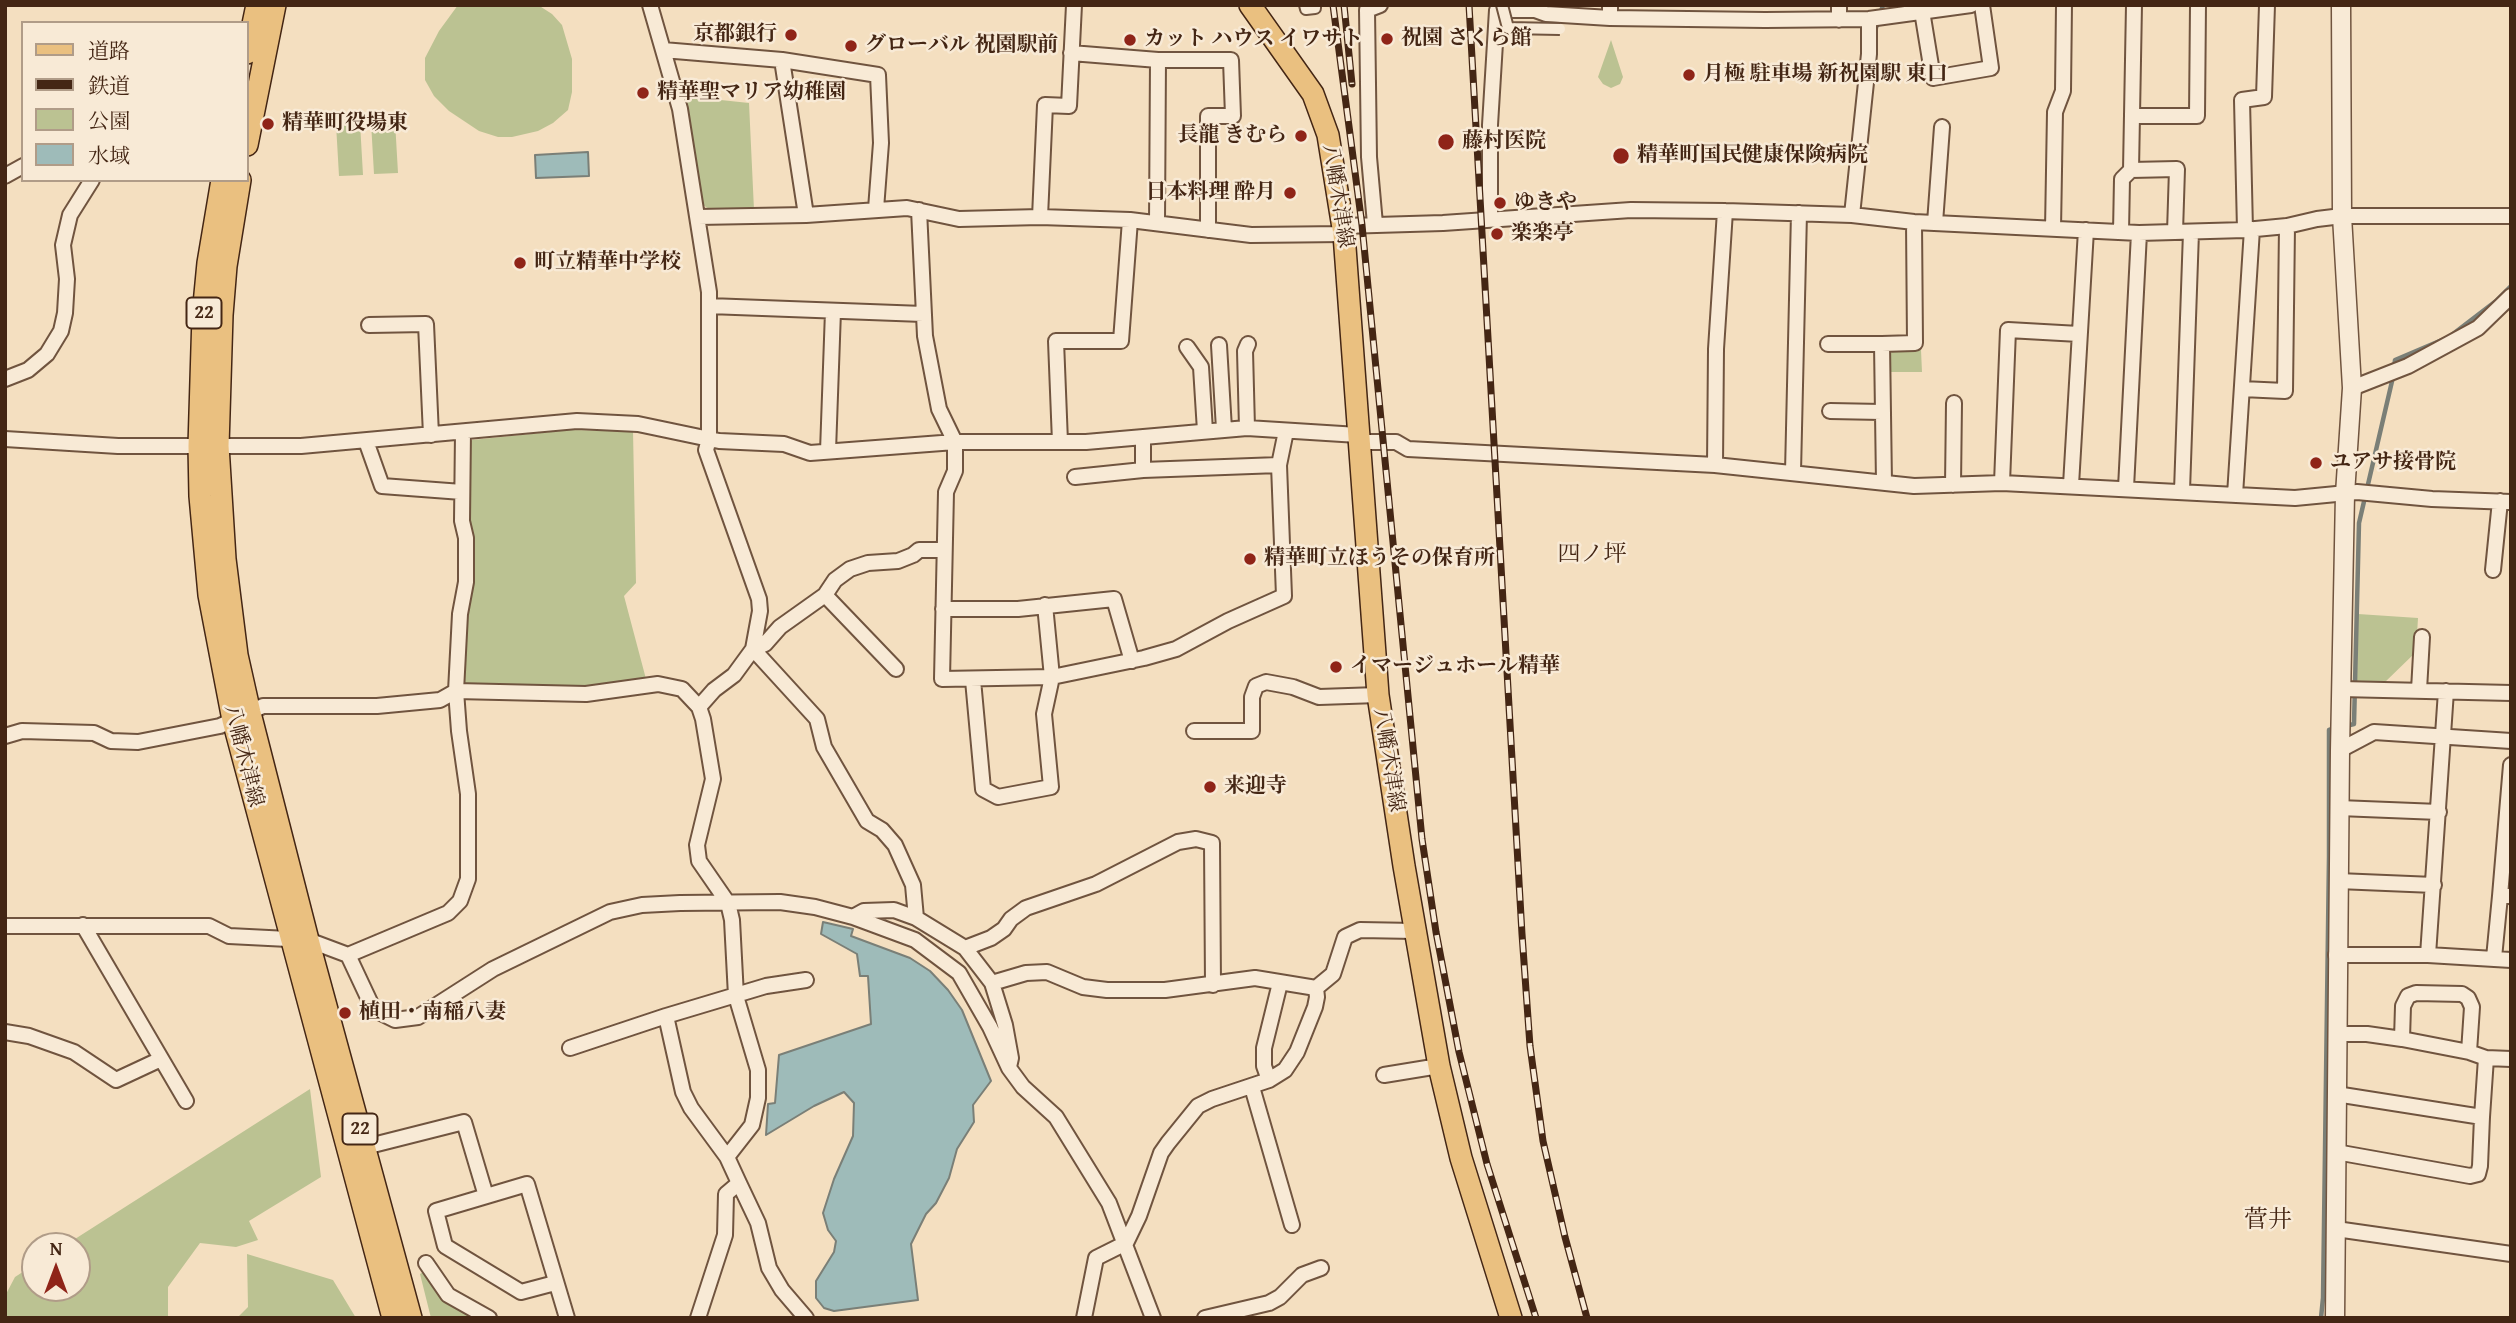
<!DOCTYPE html>
<html>
<head>
<meta charset="utf-8">
<style>
	body { margin:0 }
	#map { position:relative; width:2516px; height:1323px; overflow:hidden; background:#f4dfc0; font-family:"Gentium Book Plus","Noto Serif JP",serif }
	canvas { display:block }
	.frame { position:absolute; inset:0; border:7px solid #442614; pointer-events:none }
	.legend { position:absolute; left:21px; top:21px; width:228px; height:161px; box-sizing:border-box; background:#f8ead6; border:2px solid #b09c88; margin:0; padding:9px 12px; list-style:none; font-size:21px; color:#442614 }
	.legend li { display:flex; align-items:center; gap:14px; height:35px }
	.legend b { width:35px; border:2px solid #b09c88 }
	.north { position:absolute; left:21px; top:1232px; width:70px; height:70px; box-sizing:border-box; background:#f8ead6; border:2px solid #b09c88; border-radius:50%; rotate:0deg; font-size:19px; font-weight:700; line-height:28px; text-align:center; color:#442614 }
	.north::after { content:''; display:block; margin:auto; width:24px; height:32px; background:#8f2418; clip-path:polygon(50% 0,100% 100%,50% 72%,0 100%) }
</style>
</head>
<body>
<div id="map">
<canvas width="2516" height="1323"></canvas>
<div class="frame"></div>
<ul class="legend">
<li><b style="height:9px;background:#eac080"></b>道路</li>
<li><b style="height:9px;background:#442614"></b>鉄道</li>
<li><b style="height:19px;background:#bbc292"></b>公園</li>
<li><b style="height:19px;background:#9ebbb9"></b>水域</li>
</ul>
<div class="north">N</div>
</div>
<script>
const ctx = document.querySelector('canvas').getContext('2d');
ctx.lineJoin = 'round';
function fill(path, color) { ctx.fillStyle = color; ctx.fill(path, 'evenodd'); }
const shape = rows => new Path2D(rows.map(r => 'M' + r).join(''));
function stroke(path, color, width, dash) { ctx.strokeStyle = color; ctx.lineWidth = width; ctx.lineCap = dash ? 'butt' : 'round'; ctx.setLineDash(dash || []); ctx.stroke(path); }
function write(font, color, halo, rows, align = 'center') {
  ctx.font = font + ' "Gentium Book Plus","Noto Serif JP",serif'; ctx.lineWidth = 5; ctx.setLineDash([]); ctx.textBaseline = 'middle'; ctx.strokeStyle = halo; ctx.fillStyle = color; for (const [text, x, y, turn = 0] of rows) {
    ctx.save(); ctx.translate(x, y); ctx.rotate((+turn || 0) * Math.PI / 180); ctx.textAlign = isNaN(turn) ? turn : align; if (halo) ctx.strokeText(text, 0, 0); ctx.fillText(text, 0, 0); ctx.restore();
  }
}
const green = shape([
	[458,5,538,5,552,14,562,25,572,59,572,92,568,110,553,123,538,131,512,137,498,137,479,131,449,111,434,96,425,80,425,58,439,31],
	[1611,40,1623,77,1620,84,1611,88,1603,84,1598,77],
	[683,96,749,103,754,210,712,211,703,205],
	[395,121,398,173,374,174,371,122],
	[360,123,363,175,339,176,336,124],
	[1894,350,1921,350,1922,372,1888,372,1887,357],
	[569,430,633,431,636,583,624,596,646,679,585,687,463,684,469,443,472,440],
	[2358,614,2418,618,2416,652,2384,683,2357,681],
	[310,1089,321,1177,249,1221,258,1240,236,1247,200,1243,168,1287,168,1318,5,1318,5,1296,15,1277,35,1264,35,1288,77,1288,77,1246,64,1246],
	[247,1254,333,1280,356,1318,237,1318,248,1307],
	[428,1269,482,1318,431,1318,420,1274]
]);
const water = shape([
	[588,152,589,176,536,178,535,155,588,152],
	[823,922,853,929,851,936,910,958,930,971,948,990,962,1010,991,1081,973,1105,974,1122,957,1149,949,1178,936,1203,926,1214,911,1244,918,1300,834,1311,824,1308,816,1298,816,1281,834,1252,836,1241,828,1230,823,1213,834,1179,853,1136,854,1103,844,1092,814,1106,766,1135,768,1104,775,1103,779,1055,871,1024,868,976,860,976,857,954,821,934,823,922]
]);
const stream = shape([
	[1875,31,1883,5],
	[2394,368,2395,360,2449,337,2496,301,2511,286],
	[2346,726,2354,724,2359,523,2393,377],
	[2321,1318,2323,1298,2329,857,2329,730,2335,728]
]);
const pedestrian = shape([
	[1305,5,1306,9,1315,8,1315,5]
]);
const minor = shape([
	[650,5,680,109,709,292,709,439,706,450,759,599,760,611,753,649,817,719,824,747,867,821,882,830,895,845,913,885,916,918],
	[1610,5,1610,18,1765,20,1869,19,1971,5],
	[1922,11,1933,78,1991,68,1982,5],
	[1839,20,1839,5],
	[663,50,782,60,878,75,881,143,876,209],
	[1071,53,1158,60,1231,60,1233,116,1208,116,1208,230],
	[782,60,806,215],
	[2132,116,2197,116,2198,5],
	[2131,170,2177,169,2175,232],
	[5,176,23,166],
	[919,210,925,336,939,409,955,442,955,471,946,492,942,679,1052,677,1144,658,1176,649,1228,621,1284,596,1279,465,1286,431],
	[1852,215,1869,54,1869,19],
	[698,217,806,215,907,208,959,219,1040,217,1130,220,1251,235,1344,234],
	[1040,217,1045,105,1069,106,1074,5],
	[1490,219,1490,125,1497,10,1535,10,1546,14,1610,18],
	[1157,223,1158,60],
	[1935,223,1942,127],
	[1375,224,1369,157,1367,10,1380,5],
	[1343,226,1443,223,1631,210,1725,211,1852,215,1914,222,2139,233,2245,230,2287,226,2317,219,2342,216,2511,216],
	[2053,229,2055,112,2063,91,2064,5],
	[2245,230,2242,100,2264,97,2267,5],
	[2121,232,2122,179,2131,170,2134,5],
	[709,306,923,314],
	[369,325,426,324,431,435],
	[1828,344,1882,344],
	[1219,345,1224,429],
	[1187,347,1201,367,1205,431],
	[5,379,28,370,47,354,61,331,65,313,67,279,63,245,70,215,92,180],
	[2352,388,2408,366,2478,328,2511,296],
	[2242,389,2285,391,2287,226],
	[1830,411,1882,412],
	[1247,428,1245,351,1248,344],
	[1143,437,1143,470],
	[5,439,118,446,301,446,577,421,638,424,719,441,784,444,810,453,955,442,1086,442,1247,428,1358,435],
	[366,441,382,486,462,492],
	[1060,442,1056,341,1121,341,1130,220],
	[1358,442,1396,442,1408,449,1715,465,1914,486,2002,483,2295,498,2357,492,2432,499,2511,502],
	[828,451,833,311],
	[1715,465,1716,349,1725,211],
	[1793,472,1799,213],
	[1075,477,1143,470,1279,465],
	[1884,483,1882,344,1915,343,1914,222],
	[2002,483,2008,330,2079,334],
	[1953,485,1954,403],
	[2071,485,2086,230],
	[2126,488,2139,233],
	[2182,491,2191,232],
	[2235,495,2252,229],
	[2493,570,2500,501],
	[825,595,896,669],
	[943,609,1018,609,1114,599,1132,661],
	[973,680,983,789,998,797,1051,787,1044,714,1052,677,1045,605],
	[2341,689,2511,693],
	[2419,690,2422,637],
	[699,707,714,690,734,675,753,649,765,644,780,627,825,595,835,580,850,569,868,563,898,561,913,555,919,550,943,550],
	[1194,731,1252,731,1252,697,1256,686,1266,682,1293,687,1319,697,1378,695],
	[5,736,22,731,94,733,111,741,138,742,220,726,263,706,377,706,440,700,456,691,586,694,658,684,682,689,699,707,703,719,713,779,697,845,699,861,728,903,732,920,736,996,758,1070,758,1098,752,1125,727,1157],
	[2340,750,2374,732,2511,741],
	[2339,808,2439,812],
	[2338,881,2434,885],
	[2500,896,2511,765],
	[853,917,864,911,894,910,916,918,965,948,992,983,1005,1025,1011,1058,1009,1067],
	[83,925,186,1101],
	[5,926,209,926,229,936,308,940,348,955,371,1004,377,1011,395,1020,418,1017,493,969,610,912,642,905,680,903,780,902,815,907,853,917,915,940,959,973,990,1027,1009,1068,1023,1087,1056,1117,1109,1203,1153,1318],
	[965,948,991,938,1004,929,1011,919,1026,908,1096,884,1178,842,1196,839,1212,843,1213,985],
	[348,955,448,913,460,901,468,879,468,794,459,731,456,691,460,614,466,582,466,538,462,521,463,432],
	[2336,955,2428,955,2511,960],
	[2428,955,2446,691],
	[2494,958,2500,896,2511,896],
	[992,983,1026,973,1047,972,1083,987,1107,990,1165,990,1255,978,1316,988,1333,974,1345,937,1360,930,1415,931],
	[666,1016,683,1092,691,1108,727,1157,739,1183,758,1223,769,1268,782,1290,806,1318],
	[5,1032,29,1036,74,1052,116,1080,161,1059],
	[2336,1034,2367,1034,2402,1039],
	[570,1048,666,1016,766,986,806,980],
	[2469,1052,2472,1007,2468,998,2462,994,2416,993,2408,996,2403,1006,2402,1039,2469,1052,2486,1058,2511,1059],
	[1384,1075,1439,1066],
	[1269,1080,1264,1066,1264,1048,1280,983],
	[1252,1087,1292,1225],
	[2336,1094,2482,1117,2486,1058],
	[365,1147,464,1122,486,1196],
	[2336,1152,2470,1176,2478,1174,2480,1166,2482,1117],
	[2336,1229,2511,1254],
	[426,1263,448,1295,489,1318],
	[555,1283,521,1292,445,1246,436,1211,527,1184,567,1318],
	[698,1318,725,1235,726,1194,739,1183],
	[1084,1318,1096,1258,1126,1243,1139,1216,1161,1153,1168,1143,1198,1106,1212,1099,1269,1080,1285,1070,1297,1052,1315,1007,1317,997,1316,988],
	[1205,1318,1269,1303,1280,1297,1302,1275,1321,1268]
]);
const tertiary = shape([
	[2335,1318,2340,750,2345,494,2352,388,2342,216,2341,5]
]);
const primary = shape([
	[1250,5,1313,94,1328,135,1344,234,1378,695,1404,866,1439,1066,1461,1158,1511,1318],
	[247,53,257,5],
	[247,145,275,5],
	[222,180,208,263,203,315,199,446,200,496,209,595,233,720,393,1318],
	[240,180,226,266,222,315,218,446,225,559,237,655,250,713,308,940,411,1318]
]);
const rail = shape([
	[1333,5,1362,225,1422,839,1436,932,1459,1052,1487,1164,1536,1318],
	[1344,5,1352,84],
	[1469,5,1522,934,1530,1046,1543,1141,1565,1237,1587,1318]
]);
const pedestrianBridge = shape([
	[1502,5,1508,28,1560,29]
]);
const markers = [
	[791,35,7,"#8f2418"],
	[1387,39,7,"#8f2418"],
	[1130,40,7,"#8f2418"],
	[851,46,7,"#8f2418"],
	[1689,75,7,"#8f2418"],
	[643,93,7,"#8f2418"],
	[268,124,7,"#8f2418"],
	[1301,136,7,"#8f2418"],
	[1446,142,9,"#8f2418"],
	[1621,156,9,"#8f2418"],
	[1290,193,7,"#8f2418"],
	[1500,203,7,"#8f2418"],
	[1497,234,7,"#8f2418"],
	[520,263,7,"#8f2418"],
	[2316,463,7,"#8f2418"],
	[1250,559,7,"#8f2418"],
	[1336,667,7,"#8f2418"],
	[1210,787,7,"#8f2418"],
	[345,1013,7,"#8f2418"]
];
const shields = [
	[204,313,35],
	[360,1129,35]
];
const shieldNames = [
	["22",204,313],
	["22",360,1129]
];
const poiNames = [
	["京都銀行",777,35,"right"],
	["祝園 さくら館",1401,39],
	["カット ハウス イワサト",1144,40],
	["グローバル 祝園駅前",865,46],
	["月極 駐車場 新祝園駅 東口",1703,75],
	["精華聖マリア幼稚園",657,93],
	["精華町役場東",282,124],
	["長龍 きむら",1287,136,"right"],
	["藤村医院",1462,142],
	["精華町国民健康保険病院",1637,156],
	["日本料理 酔月",1276,193,"right"],
	["ゆきや",1514,203],
	["楽楽亭",1511,234],
	["町立精華中学校",534,263],
	["ユアサ接骨院",2330,463],
	["精華町立ほうその保育所",1264,559],
	["イマージュホール精華",1350,667],
	["来迎寺",1224,787],
	["植田・南稲八妻",359,1013]
];
const streetNames = [
	["八幡木津線",1337,196,81],
	["八幡木津線",243,756,76],
	["八幡木津線",1388,760,81]
];
const neighbourhoodNames = [
	["四ノ坪",1592,555]
];
const quarterNames = [
	["菅井",2268,1221]
];
fill(green, '#bbc292');
fill(water, '#9ebbb9');
stroke(water, '#7a7f77', 2);
stroke(stream, '#7a7f77', 4.5);
stroke(pedestrian, '#70543f', 14);
stroke(minor, '#70543f', 18);
stroke(tertiary, '#70543f', 21);
stroke(primary, '#442614', 24);
stroke(pedestrian, '#f8ead6', 10);
stroke(minor, '#f8ead6', 14);
stroke(tertiary, '#f8ead6', 18);
stroke(primary, '#eac080', 21);
stroke(rail, '#442614', 7);
stroke(rail, '#f8ead6', 4.5, [13]);
stroke(pedestrianBridge, '#70543f', 14, []);
stroke(pedestrianBridge, '#f8ead6', 10);
for (const [x, y, r, color] of markers) { const dot = new Path2D(); dot.arc(x, y, r, 0, 2 * Math.PI); ctx.fillStyle = color; ctx.fill(dot); stroke(dot, '#f8ead6', 2.5); }
for (const [x, y, w] of shields) { const box = new Path2D(); box.roundRect(x - w / 2, y - 15.5, w, 31, 5); ctx.fillStyle = '#f8ead6'; ctx.fill(box); stroke(box, '#442614', 2); }
write('bold 19px', '#442614', null, shieldNames);
write('bold 21px', '#442614', '#f8ead6', poiNames, 'left');
write('21px', '#442614', '#f8ead6', streetNames);
write('23px', '#442614', '#f8ead6', neighbourhoodNames);
write('24px', '#442614', '#f8ead6', quarterNames);
</script>
</body>
</html>
